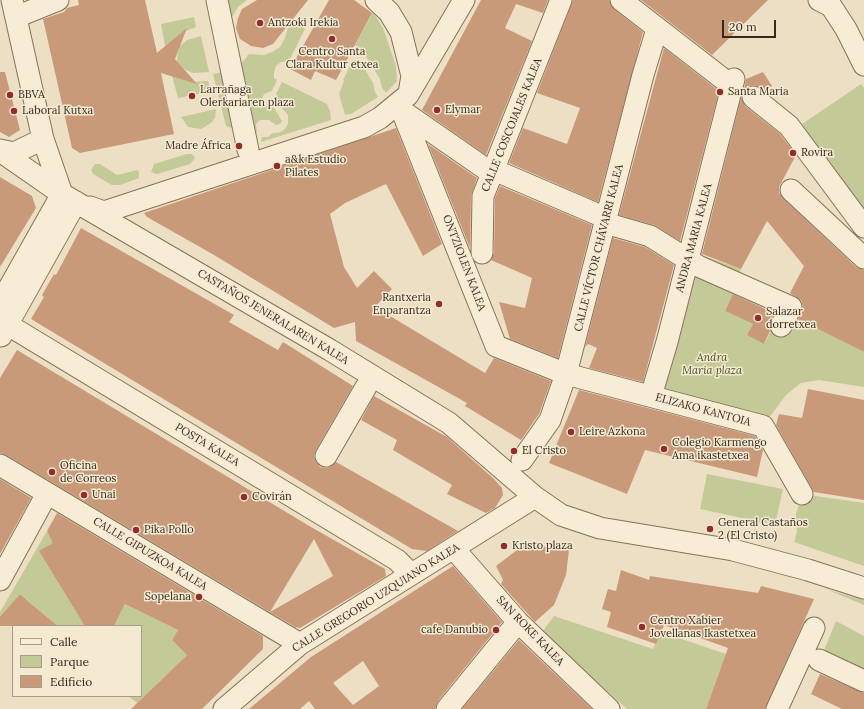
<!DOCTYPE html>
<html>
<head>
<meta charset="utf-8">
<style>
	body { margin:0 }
	#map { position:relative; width:864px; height:709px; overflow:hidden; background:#ecdfc3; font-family:Lora,serif }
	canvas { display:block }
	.legend { position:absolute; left:12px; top:625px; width:130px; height:72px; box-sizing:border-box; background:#f4ead2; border:1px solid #a89d8a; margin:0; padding:5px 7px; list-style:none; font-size:12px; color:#36291e }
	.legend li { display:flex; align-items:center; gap:8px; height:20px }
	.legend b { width:20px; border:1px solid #a89d8a }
	.scale { position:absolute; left:722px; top:20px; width:54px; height:18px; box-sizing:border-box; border:2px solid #36291e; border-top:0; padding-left:5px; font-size:12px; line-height:14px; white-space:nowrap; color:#36291e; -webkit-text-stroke:3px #f4ead2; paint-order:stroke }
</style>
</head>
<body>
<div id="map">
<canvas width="864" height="709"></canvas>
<ul class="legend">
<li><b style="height:5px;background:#f7edd6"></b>Calle</li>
<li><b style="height:11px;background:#c4ca97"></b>Parque</li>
<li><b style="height:11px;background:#c99a7a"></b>Edificio</li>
</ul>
<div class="scale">20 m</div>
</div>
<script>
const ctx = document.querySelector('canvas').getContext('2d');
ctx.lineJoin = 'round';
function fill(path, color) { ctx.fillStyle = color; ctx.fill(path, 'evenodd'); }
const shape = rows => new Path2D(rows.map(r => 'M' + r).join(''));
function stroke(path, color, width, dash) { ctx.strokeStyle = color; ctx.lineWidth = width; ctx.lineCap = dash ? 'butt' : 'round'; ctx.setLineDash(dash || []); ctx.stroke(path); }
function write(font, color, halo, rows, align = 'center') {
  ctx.font = font + ' Lora,serif'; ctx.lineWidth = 3; ctx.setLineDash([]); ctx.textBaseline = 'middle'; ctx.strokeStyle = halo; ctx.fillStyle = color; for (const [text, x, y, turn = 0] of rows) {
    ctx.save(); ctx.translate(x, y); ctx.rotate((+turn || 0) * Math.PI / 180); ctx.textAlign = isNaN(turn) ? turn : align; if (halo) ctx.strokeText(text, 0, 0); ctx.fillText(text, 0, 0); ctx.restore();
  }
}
const green = shape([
	[221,0,247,0,238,7,231,19],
	[373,12,383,28,396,66,397,81,386,93,382,88,380,79,365,55,360,52,355,45],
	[194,17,196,27,181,33,166,51,161,24],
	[290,20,305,29,289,61,281,62,276,66,274,72,274,78,277,80,272,91,264,94,262,99,266,106,273,106,282,121,280,124,276,125,269,120,260,120,256,124,257,133,251,132,237,69,249,54,264,55,272,52,280,47,285,38],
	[201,36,209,72,193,73,184,69,179,64,177,61,178,52,180,46,187,40],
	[353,60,360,61,373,83,375,92,378,97,351,114,345,115,339,94,344,81,343,80],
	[227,71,234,131,232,128,226,126,213,74],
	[171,72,191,82,208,81,211,92,178,98],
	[282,82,327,104,330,111,331,120,261,142,262,137,268,137,273,133,278,133,284,130,288,124,288,115,277,103,278,98,276,94],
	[861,84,864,88,864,216,796,128],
	[216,109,215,118,211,123,201,129,188,127,181,117],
	[187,154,192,154,195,158,190,164,157,174,151,172,154,164],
	[95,164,100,164,117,175,137,170,139,172,139,178,120,185,112,185,93,174,91,170],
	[695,253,741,269,739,276],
	[692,271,736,288,725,311,753,324,747,335,759,341,765,343,781,310,864,352,864,387,819,380,801,383,786,395,763,426,655,397],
	[707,474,783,489,775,525,700,509],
	[802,494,864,503,864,566,794,542,797,532,796,514],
	[47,531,99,626,58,626,20,594,0,618,0,612],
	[828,590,864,600,864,605],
	[125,604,178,630,172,640,187,655,137,703,128,696,141,696,141,626,114,626],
	[554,616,653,649,661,632,726,654,706,709,627,709,542,632],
	[836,621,864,636,864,673,823,653]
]);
const building = shape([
	[78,0,145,0,157,53,187,28,175,59,197,84,161,73,174,134,80,153,72,148,43,19,64,12,67,8,79,5],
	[257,0,308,0,273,44,263,48,251,46,240,39,236,28,238,18,242,9],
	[329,0,354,0,372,13,336,80,315,71,311,80,290,69],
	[481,0,548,0,543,13,516,4,505,28,532,41,486,155,422,110],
	[573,0,609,0,614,9,643,32,598,202,509,163,523,128,567,144,580,108,537,93],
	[641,0,768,0,712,55],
	[664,48,719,91,680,241,654,225,619,215],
	[0,72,5,72,20,130,9,137,0,132],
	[763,72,772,86,764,91,754,85,748,86,744,89,746,79],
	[741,98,745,106,780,134,796,155,779,187,779,193,783,198,856,267,864,270,864,352,798,319,803,306,801,300,790,293,804,266,767,221,741,269,702,254],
	[396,128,442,244,423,256,386,184,345,203,330,214,344,267,357,288,374,271,392,289,375,307,485,373,494,358,551,381,539,414,521,440,465,406,467,403,356,341,355,322,334,328,214,255,147,217,144,213],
	[428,144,477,178,471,196,470,248],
	[0,177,32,196,36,208,0,267],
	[500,186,592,225,558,358,510,339,499,302,525,308,532,278,491,260,494,253,495,198],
	[81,228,234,315,229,322,278,350,283,342,353,386,316,450,314,456,316,462,320,467,326,468,332,466,336,462,458,531,427,551,412,549,31,319,44,297,42,295,54,274,56,275],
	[613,238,645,247,674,265,643,382,589,368,597,348,588,344,585,347],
	[733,294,774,313,769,326,770,331,764,344,747,335,753,324,725,311],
	[17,350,311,527,385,569,386,576,300,628,295,627,6,455,0,453,0,378],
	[314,539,333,576,270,612],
	[808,389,864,400,864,500,814,492,776,425,779,414,802,418],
	[579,390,755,436,763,450,757,477,645,450,627,494,549,463],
	[374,396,447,437,494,479,502,488,503,495,495,508,486,513,447,494,452,485,393,450,397,440,361,420],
	[0,479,31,498,0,554],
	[57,513,263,636,263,649,202,709,131,709,187,655,172,640,178,630,125,604,114,626,85,626,39,551,53,543,47,531],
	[525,544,569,550,566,575,554,605,535,622,501,584,503,580,496,566],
	[453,566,502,622,438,701,435,709,315,709,309,701,300,709,249,709,311,657],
	[363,661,379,686,353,705,333,683],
	[621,570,649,580,650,576,758,593,761,586,814,599,765,709,706,709,728,648,664,625,656,644,607,627,611,612,602,609,608,589,616,591],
	[20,594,29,602,58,626,0,626,0,617],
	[519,640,592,709,462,709],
	[820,674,864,693,864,709,842,709,811,694]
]);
const minor = shape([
	[12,0,43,139,62,194],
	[217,0,248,150],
	[376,0,389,12,401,32,412,76,409,93],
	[621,0,727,82],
	[819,0,831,6,846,29,864,65],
	[16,17,58,0],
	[753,97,789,126,864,227],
	[402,111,496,346,566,374,763,426,802,494],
	[402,111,493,174],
	[0,150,14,153,43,139],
	[0,151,62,194,330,350,449,423,535,497,561,515,600,528,733,550,808,570,864,588],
	[494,170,606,218],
	[791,190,864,258],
	[90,207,104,212,364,127,380,118,408,95,464,0],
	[605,223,650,236,698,266,791,307,781,326],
	[482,253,483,196,561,0],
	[0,304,62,194],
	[0,320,397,560,411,574],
	[1,336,76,202],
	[651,396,667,342,734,79],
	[326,456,366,387],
	[522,460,550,420,566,374,643,75,657,29],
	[0,465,300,644],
	[454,549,518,622,609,709],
	[0,580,44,499],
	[819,660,864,681],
	[224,709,300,644,535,497],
	[447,709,518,622],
	[777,709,814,628]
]);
const markers = [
	[260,23,4,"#922d2e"],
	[332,39,4,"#922d2e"],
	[720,92,4,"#922d2e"],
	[10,95,4,"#922d2e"],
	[192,96,4,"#922d2e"],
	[437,110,4,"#922d2e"],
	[14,111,4,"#922d2e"],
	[239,146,4,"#922d2e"],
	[793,153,4,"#922d2e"],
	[277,166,4,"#922d2e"],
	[439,304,4,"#922d2e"],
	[758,318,4,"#922d2e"],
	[571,432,4,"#922d2e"],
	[664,449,4,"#922d2e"],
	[514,451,4,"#922d2e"],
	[52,472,4,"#922d2e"],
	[84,495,4,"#922d2e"],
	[244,497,4,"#922d2e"],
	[710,529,4,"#922d2e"],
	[136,530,4,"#922d2e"],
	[504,546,4,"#922d2e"],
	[199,597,4,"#922d2e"],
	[642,627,4,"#922d2e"],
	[496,630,4,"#922d2e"]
];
const poiNames = [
	["Antzoki Irekia",268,23],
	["Centro Santa",332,52,"center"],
	["Clara Kultur etxea",332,65,"center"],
	["Larrañaga",200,90],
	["Olerkariaren plaza",200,103],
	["Santa Maria",728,92],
	["BBVA",18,95],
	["Elymar",445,110],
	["Laboral Kutxa",22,111],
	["Madre África",231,146,"right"],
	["Rovira",801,153],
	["a&k Estudio",285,160],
	["Pilates",285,173],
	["Rantxeria",431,298,"right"],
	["Enparantza",431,311,"right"],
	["Salazar",766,312],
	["dorretxea",766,325],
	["Leire Azkona",579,432],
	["Colegio Karmengo",672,443],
	["Ama ikastetxea",672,456],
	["El Cristo",522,451],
	["Oficina",60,466],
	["de Correos",60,479],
	["Unai",92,495],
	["Covirán",252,497],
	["General Castaños",718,523],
	["2 (El Cristo)",718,536],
	["Pika Pollo",144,530],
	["Kristo plaza",512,546],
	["Sopelana",191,597,"right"],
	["Centro Xabier",650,621],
	["Jovellanas Ikastetxea",650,634],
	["cafe Danubio",488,630,"right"]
];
const streetNames = [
	["CALLE COSCOJALES KALEA",512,125,-68],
	["ANDRA MARIA KALEA",694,238,-75],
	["CALLE VÍCTOR CHÁVARRI KALEA",599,248,-76],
	["ONTZIOLEN KALEA",464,263,69],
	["CASTAÑOS JENERALAREN KALEA",273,317,31],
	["ELIZAKO KANTOIA",703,410,15],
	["POSTA KALEA",207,445,31],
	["CALLE GIPUZKOA KALEA",150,554,31],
	["CALLE GREGORIO UZQUIANO KALEA",376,598,-32],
	["SAN ROKE KALEA",530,631,46]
];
const parkNames = [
	["Andra",712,358],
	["Maria plaza",712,371]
];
fill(green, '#c4ca97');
fill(building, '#c99a7a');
stroke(minor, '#86715a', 23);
stroke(minor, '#f7edd6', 21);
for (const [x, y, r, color] of markers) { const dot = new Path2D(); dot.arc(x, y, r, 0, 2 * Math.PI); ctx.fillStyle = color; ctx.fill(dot); stroke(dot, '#f4ead2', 1.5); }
write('11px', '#36291e', '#f4ead2', poiNames, 'left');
write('11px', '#36291e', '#f4ead2', streetNames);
write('italic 11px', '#475225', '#f4ead2', parkNames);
</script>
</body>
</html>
